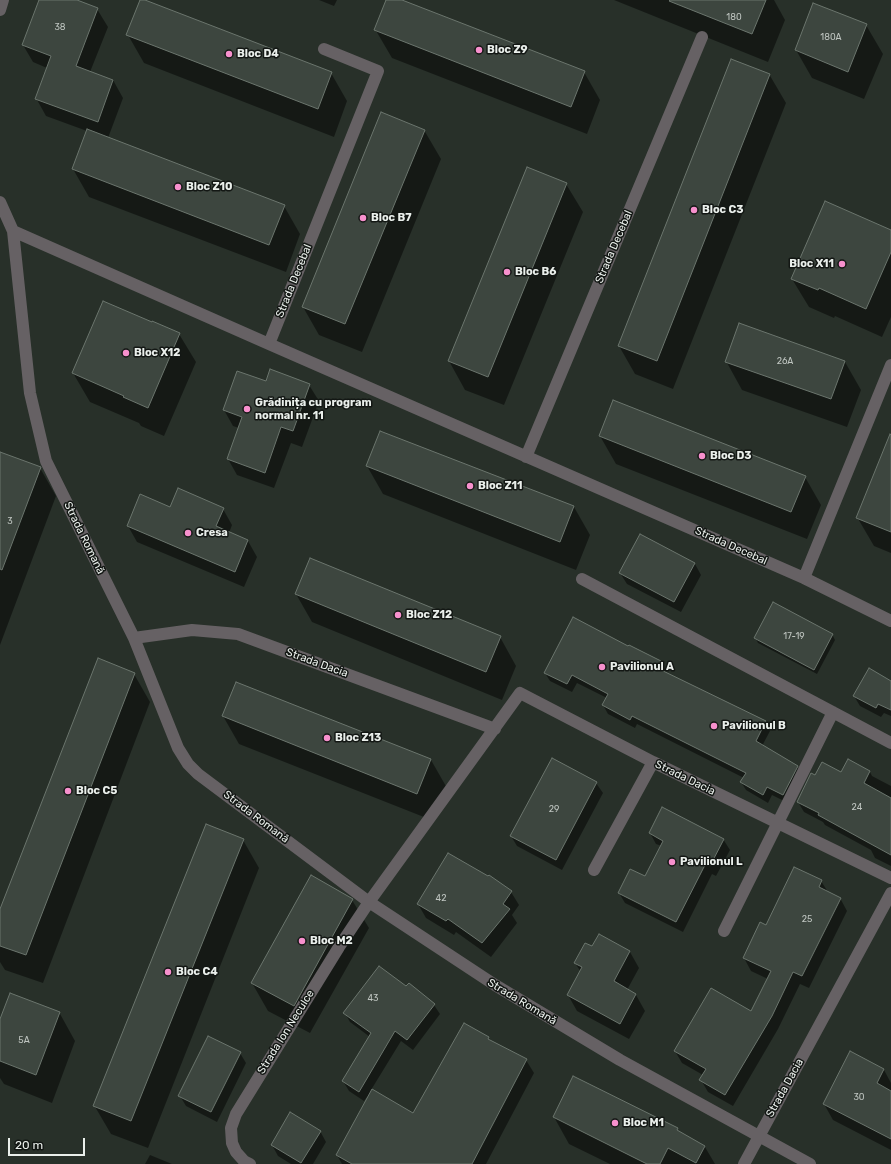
<!DOCTYPE html>
<html>
<head>
<meta charset="utf-8">
<style>
	body { margin:0 }
	#map { position:relative; width:891px; height:1164px; overflow:hidden; background:#283029; font-family:Rubik,sans-serif }
	canvas { display:block }
	.scale { position:absolute; left:8px; top:1138px; width:77px; height:18px; box-sizing:border-box; border:2px solid #eaefeb; border-top:0; padding-left:5px; font-size:12px; line-height:14px; white-space:nowrap; color:#eaefeb; -webkit-text-stroke:3px #131714; paint-order:stroke }
</style>
</head>
<body>
<div id="map">
<canvas width="891" height="1164"></canvas>
<div class="scale">20 m</div>
</div>
<script>
const ctx = document.querySelector('canvas').getContext('2d');
ctx.lineJoin = 'round';
function fill(path, color) { ctx.fillStyle = color; ctx.fill(path, 'evenodd'); }
const shape = rows => new Path2D(rows.map(r => 'M' + r).join(''));
function stroke(path, color, width, dash) { ctx.strokeStyle = color; ctx.lineWidth = width; ctx.lineCap = dash ? 'butt' : 'round'; ctx.setLineDash(dash || []); ctx.stroke(path); }
function write(font, color, halo, rows, align = 'center') {
  ctx.font = font + ' Rubik,sans-serif'; ctx.lineWidth = 3; ctx.setLineDash([]); ctx.textBaseline = 'middle'; ctx.strokeStyle = halo; ctx.fillStyle = color; for (const [text, x, y, turn = 0] of rows) {
    ctx.save(); ctx.translate(x, y); ctx.rotate((+turn || 0) * Math.PI / 180); ctx.textAlign = isNaN(turn) ? turn : align; if (halo) ctx.strokeText(text, 0, 0); ctx.fillText(text, 0, 0); ctx.restore();
  }
}
const shadow = shape([
	[40,0,74,0,97,9,108,27,90,72,113,80,123,98,108,138,284,206,300,234,286,272,89,197,73,169,87,131,46,116,36,98,47,68,33,62,23,45],
	[141,0,331,73,347,101,334,137,144,63,128,35],
	[319,0,337,0,334,6],
	[387,0,400,0,584,72,600,100,587,134,392,58,375,29],
	[614,0,774,0,785,20,768,62],
	[866,25,883,54,864,99,812,78,796,50],
	[769,74,786,103,673,389,635,374,619,346],
	[424,130,441,159,362,352,319,335,303,307],
	[566,184,583,212,504,405,465,390,449,361],
	[891,231,891,317,882,337,835,316,834,318,809,307,792,279],
	[179,334,196,362,164,436,141,426,139,423,90,402,73,373],
	[726,361,845,362,861,390,847,427,742,390],
	[309,385,319,401,302,447,291,443,274,488,237,475,228,459,239,428,233,426,224,410],
	[381,432,574,507,590,535,576,570,383,494,367,466],
	[891,435,891,553,874,546,857,517],
	[600,436,805,477,821,505,807,539,616,464],
	[0,457,40,468,56,496,0,645],
	[170,508,223,509,232,525,229,533,248,541,257,557,244,587,137,542,128,526],
	[641,535,695,564,701,575,681,612,627,584,620,573],
	[296,594,500,637,516,666,502,700,312,622],
	[832,634,835,640,817,674,758,643,755,637],
	[629,648,660,662,665,670,664,672,765,722,770,731,762,746,797,766,802,775,788,803,772,795,768,803,746,790,741,782,744,778,637,724,635,728,608,714,603,705,607,698,577,683,572,692,550,681,545,673],
	[134,674,150,702,43,983,5,970,0,962,0,912],
	[891,682,891,716,884,713,881,717,860,706,854,696],
	[236,683,431,760,447,788,434,821,239,744,223,716],
	[848,760,870,772,872,776,891,786,891,866,875,858,871,850,825,825,823,822,804,812,798,802,815,777,842,773],
	[596,783,603,793,562,870,517,846,511,836],
	[650,833,723,839,730,850,716,876,712,874,683,932,625,903,619,893,646,878,662,846,656,844],
	[243,840,259,868,148,1148,111,1134,94,1105],
	[821,881,828,892,840,898,847,911,809,988,800,984,778,1029,733,1106,708,1092,701,1080,703,1075,682,1063,675,1051,752,1013,768,979,751,971,744,958],
	[511,892,519,905,512,915,517,923,491,957,456,932,454,935,426,918,418,904],
	[352,900,369,928,310,1033,268,1011,252,983],
	[592,948,630,952,639,968,627,990,636,995,645,1011,629,1039,577,1011,568,995,581,972,575,963],
	[406,988,434,1005,440,1014,413,1050,401,1041,371,1090,414,1114,464,1024,489,1038,490,1041,526,1060,534,1073,486,1164,342,1164,337,1155,368,1098,367,1097,364,1101,349,1091,343,1081,370,1037,350,1022,345,1013],
	[59,1012,75,1041,52,1103,4,1084,0,1078,0,1022],
	[240,1053,246,1063,217,1122,186,1106,180,1096],
	[884,1070,891,1083,891,1150,833,1120,824,1104],
	[554,1117,677,1129,679,1132,705,1147,715,1164,610,1164,569,1144],
	[320,1131,326,1142,313,1164,291,1164,278,1156,272,1145],
	[150,1155,172,1164,145,1164]
]);
const building = shape([
	[39,0,77,0,98,8,76,66,113,80,98,122,35,99,51,56,22,45,39,0],
	[140,0,145,0,332,72,318,109,126,35,140,0],
	[386,0,402,0,585,71,571,107,374,30,386,0],
	[670,0,766,0,752,34,669,1,670,0],
	[813,3,867,24,848,72,795,50,813,3],
	[731,59,770,74,657,361,618,346,731,59],
	[381,112,425,130,345,324,302,307,381,112],
	[87,129,285,205,269,245,72,169,87,129],
	[527,167,567,183,488,377,448,361,527,167],
	[825,201,891,230,891,252,866,309,819,288,818,290,791,279,825,201],
	[103,301,152,322,152,321,180,333,148,408,123,397,124,396,72,373,103,301],
	[739,323,845,361,831,399,725,362,739,323],
	[270,369,310,384,293,431,281,427,265,473,227,459,242,417,223,410,237,371,266,381,270,369],
	[613,400,806,476,791,512,599,436,613,400],
	[380,431,574,506,560,542,366,466,380,431],
	[890,434,891,435,891,532,856,518,890,434],
	[0,452,41,467,2,570,0,569,0,452],
	[178,488,224,508,216,526,248,540,235,572,127,526,140,494,170,507,178,488],
	[640,534,695,563,674,602,619,573,640,534],
	[310,558,501,636,486,672,295,594,310,558],
	[773,602,833,634,814,670,754,638,773,602],
	[573,617,628,646,629,645,661,661,657,668,766,721,756,741,798,766,783,795,767,787,763,795,740,782,746,773,632,716,630,720,602,705,608,694,572,675,567,684,544,673,573,617],
	[98,658,135,673,26,955,0,946,0,909,98,658],
	[869,668,891,681,891,710,878,704,876,708,853,696,869,668],
	[236,682,431,759,417,794,222,716,236,682],
	[552,758,597,782,556,860,510,836,552,758],
	[848,759,870,771,864,783,891,798,891,855,818,815,819,813,797,802,811,773,815,775,822,762,841,772,848,759],
	[662,807,724,839,710,866,706,863,676,922,618,893,630,869,645,876,663,841,649,833,662,807],
	[206,824,244,839,131,1121,93,1106,206,824],
	[448,853,488,876,489,875,512,891,503,904,510,909,482,943,448,919,446,921,417,904,448,853],
	[794,867,822,880,819,887,841,898,802,976,793,972,772,1016,725,1095,699,1080,706,1069,674,1051,711,988,751,1011,771,971,743,958,760,922,766,925,794,867],
	[311,875,353,899,294,1006,251,983,311,875],
	[599,934,630,951,614,981,636,994,620,1024,567,995,582,967,574,963,585,943,592,946,599,934],
	[379,966,406,986,409,983,435,1004,407,1040,395,1031,359,1092,342,1081,371,1033,343,1013,379,966],
	[10,993,60,1012,36,1075,0,1061,0,1019,10,993],
	[464,1023,489,1037,488,1039,527,1059,472,1164,352,1164,336,1155,372,1089,413,1113,464,1023],
	[208,1036,241,1052,211,1112,178,1096,208,1036],
	[850,1051,884,1069,877,1083,891,1091,891,1139,823,1104,850,1051],
	[573,1076,678,1128,677,1130,705,1146,696,1163,668,1148,660,1164,647,1164,553,1117,573,1076],
	[290,1112,321,1131,301,1163,271,1145,290,1112]
]);
const minor = shape([
	[0,10,3,0],
	[0,202,13,231,30,393,46,461,134,638,178,748,188,764,198,774,369,902,495,985,620,1060,810,1164],
	[13,231,269,344,804,578,891,621],
	[269,344,378,71,324,49],
	[526,457,702,37],
	[804,578,891,365],
	[582,579,891,743],
	[134,638,192,630,238,634,495,729],
	[594,870,653,762],
	[724,931,833,712],
	[250,1164,244,1161,236,1152,232,1143,231,1128,236,1114,339,947,369,902,520,693,653,762,891,878],
	[744,1164,891,893]
]);
const markers = [
	[479,50,4,"#f790cd"],
	[229,54,4,"#f790cd"],
	[178,187,4,"#f790cd"],
	[694,210,4,"#f790cd"],
	[363,218,4,"#f790cd"],
	[842,264,4,"#f790cd"],
	[507,272,4,"#f790cd"],
	[126,353,4,"#f790cd"],
	[247,409,4,"#f790cd"],
	[702,456,4,"#f790cd"],
	[470,486,4,"#f790cd"],
	[188,533,4,"#f790cd"],
	[398,615,4,"#f790cd"],
	[602,667,4,"#f790cd"],
	[714,726,4,"#f790cd"],
	[327,738,4,"#f790cd"],
	[68,791,4,"#f790cd"],
	[672,862,4,"#f790cd"],
	[302,941,4,"#f790cd"],
	[168,972,4,"#f790cd"],
	[615,1123,4,"#f790cd"]
];
const numberNames = [
	["180",734,17],
	["38",60,27],
	["180A",831,37],
	["26A",785,361],
	["3",10,521],
	["17-19",794,636],
	["24",857,807],
	["29",554,809],
	["42",441,898],
	["25",807,919],
	["43",373,998],
	["5A",24,1040],
	["30",859,1097]
];
const poiNames = [
	["Bloc Z9",487,50],
	["Bloc D4",237,54],
	["Bloc Z10",186,187],
	["Bloc C3",702,210],
	["Bloc B7",371,218],
	["Bloc X11",834,264,"right"],
	["Bloc B6",515,272],
	["Bloc X12",134,353],
	["Grădinița cu program",255,403],
	["normal nr. 11",255,416],
	["Bloc D3",710,456],
	["Bloc Z11",478,486],
	["Cresa",196,533],
	["Bloc Z12",406,615],
	["Pavilionul A",610,667],
	["Pavilionul B",722,726],
	["Bloc Z13",335,738],
	["Bloc C5",76,791],
	["Pavilionul L",680,862],
	["Bloc M2",310,941],
	["Bloc C4",176,972],
	["Bloc M1",623,1123]
];
const streetNames = [
	["Strada Decebal",614,247,-67],
	["Strada Decebal",294,281,-68],
	["Strada Romană",84,538,64],
	["Strada Decebal",731,546,24],
	["Strada Dacia",317,663,20],
	["Strada Dacia",685,778,26],
	["Strada Romană",256,817,37],
	["Strada Romană",522,1002,31],
	["Strada Ion Neculce",286,1032,-58],
	["Strada Dacia",785,1088,-61]
];
fill(shadow, '#0007');
fill(building, '#3d463f');
stroke(building, '#6b756d', 1);
stroke(minor, '#666164', 12);
for (const [x, y, r, color] of markers) { const dot = new Path2D(); dot.arc(x, y, r, 0, 2 * Math.PI); ctx.fillStyle = color; ctx.fill(dot); stroke(dot, '#131714', 1.5); }
write('9px', '#bfc5c0', null, numberNames);
write('bold 11px', '#eaefeb', '#131714', poiNames, 'left');
write('11px', '#eaefeb', '#131714', streetNames);
</script>
</body>
</html>
